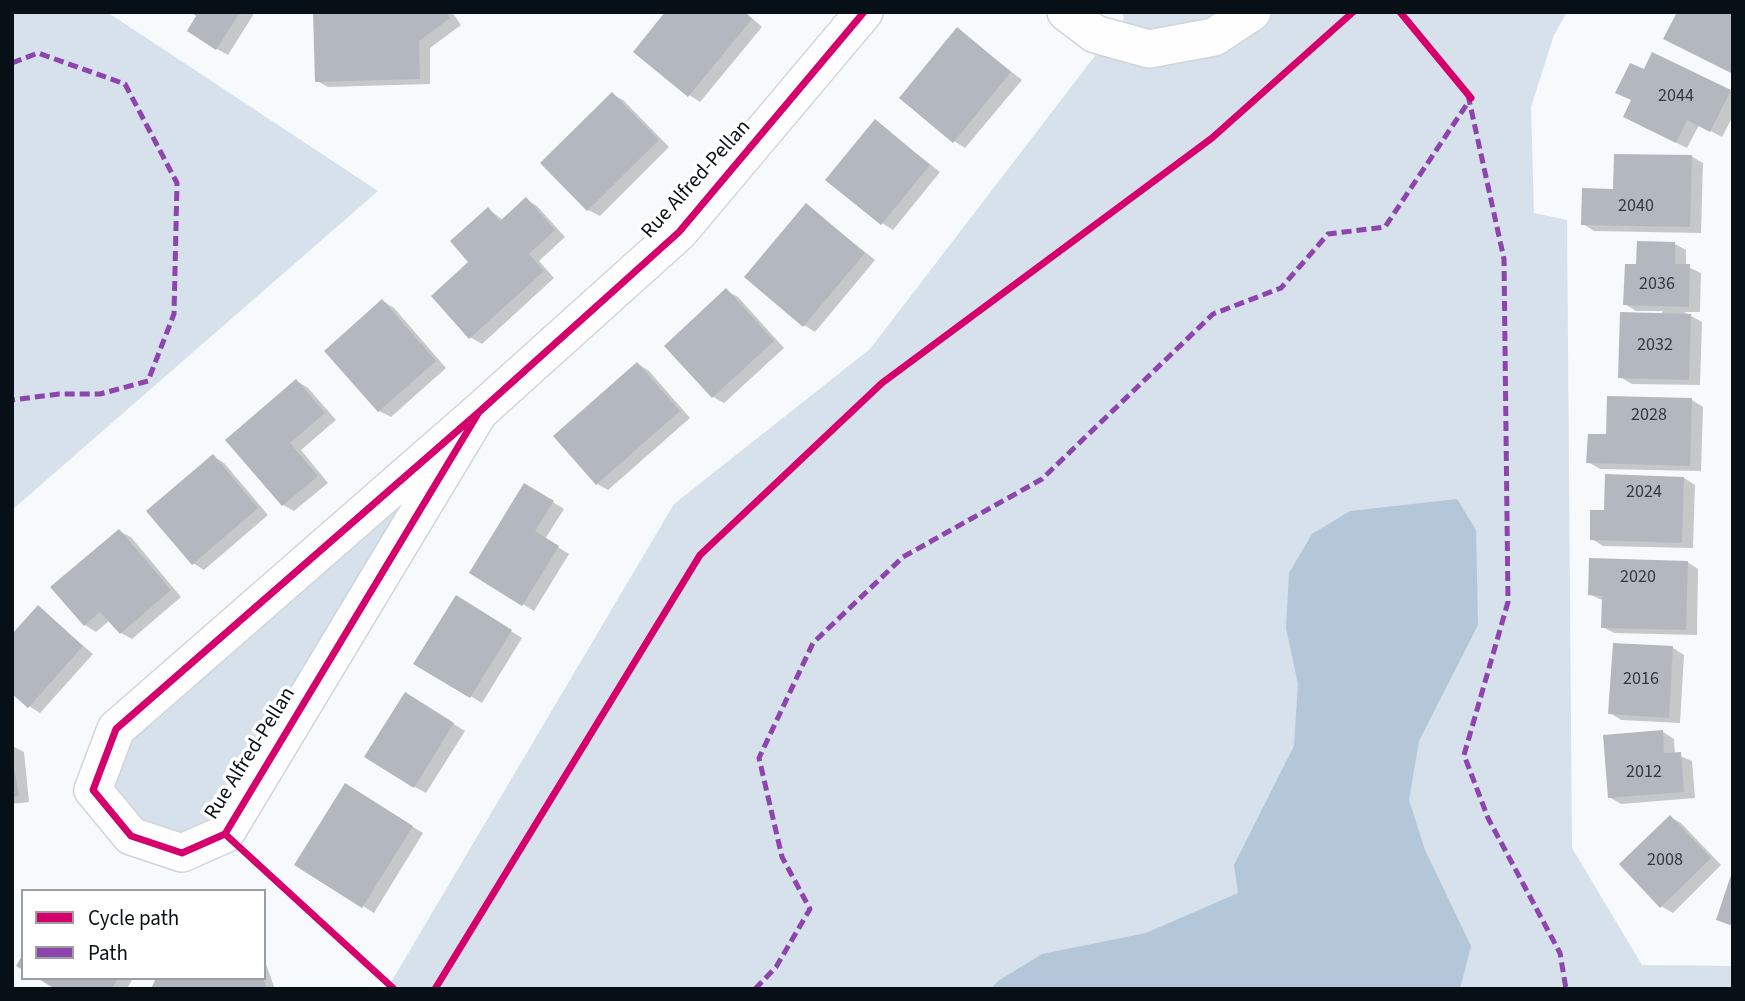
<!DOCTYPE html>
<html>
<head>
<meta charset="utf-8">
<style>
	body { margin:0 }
	#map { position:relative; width:1745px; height:1001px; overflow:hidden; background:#f7fafc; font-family:"Source Sans 3",sans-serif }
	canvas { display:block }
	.frame { position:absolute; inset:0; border:14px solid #081017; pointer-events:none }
	.legend { position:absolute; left:21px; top:889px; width:245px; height:91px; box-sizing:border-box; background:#fff; border:2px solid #9c9fa2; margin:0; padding:9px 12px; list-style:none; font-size:21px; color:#081017 }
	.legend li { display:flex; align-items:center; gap:14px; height:35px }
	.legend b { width:35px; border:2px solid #9c9fa2 }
</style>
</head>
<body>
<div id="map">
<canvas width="1745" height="1001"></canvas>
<div class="frame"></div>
<ul class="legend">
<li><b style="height:9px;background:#d6006c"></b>Cycle path</li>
<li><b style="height:9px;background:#8e44ad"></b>Path</li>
</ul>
</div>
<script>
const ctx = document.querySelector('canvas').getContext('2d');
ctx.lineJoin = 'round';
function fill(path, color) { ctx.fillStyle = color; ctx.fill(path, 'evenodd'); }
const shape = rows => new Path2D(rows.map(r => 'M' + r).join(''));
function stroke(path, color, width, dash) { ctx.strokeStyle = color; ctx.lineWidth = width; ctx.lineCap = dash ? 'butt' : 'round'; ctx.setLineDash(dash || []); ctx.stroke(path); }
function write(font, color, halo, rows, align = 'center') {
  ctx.font = font + ' "Source Sans 3",sans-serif'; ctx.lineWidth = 7; ctx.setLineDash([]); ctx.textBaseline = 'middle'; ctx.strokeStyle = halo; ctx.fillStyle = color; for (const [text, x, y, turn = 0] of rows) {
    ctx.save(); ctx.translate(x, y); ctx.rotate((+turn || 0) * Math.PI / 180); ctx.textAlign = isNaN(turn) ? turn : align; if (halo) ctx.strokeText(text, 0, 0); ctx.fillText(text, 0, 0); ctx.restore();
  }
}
const green = shape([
	[12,12,107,12,378,191,12,510],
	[1122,12,1567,12,1554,35,1531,107,1534,213,1567,220,1572,848,1642,965,1733,966,1733,989,387,989,674,504,870,349,1124,18],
	[479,412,225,834,182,853,93,790,116,729]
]);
const water = shape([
	[1457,499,1476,530,1478,625,1419,741,1409,800,1425,850,1471,946,1460,989,991,989,998,981,1042,954,1146,933,1238,893,1234,865,1294,746,1298,684,1286,628,1289,573,1312,534,1350,511]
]);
const shadow = shape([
	[194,12,255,12,228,55,217,49],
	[315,12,452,12,461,25,430,48,430,84,328,87,317,81],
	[667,12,745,12,762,27,700,102,689,95],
	[958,30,1022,80,965,148,954,141],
	[1653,54,1733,93,1733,116,1722,137,1699,125,1687,148,1636,123,1633,101],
	[612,94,623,100,669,147,600,216,588,210,542,163],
	[875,121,940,172,893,230,882,223],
	[1691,156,1703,163,1701,233,1594,231,1583,224,1615,191],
	[526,199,537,206,565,237,539,261,554,278,482,344,470,337,471,262,488,209,503,220],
	[806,205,875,260,815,332,804,325],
	[1675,244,1686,250,1686,266,1701,273,1700,312,1684,312,1702,322,1700,385,1632,384,1620,377,1663,311,1636,311,1625,304,1638,266],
	[727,291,738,297,784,348,724,403,713,397],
	[383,301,394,308,446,368,391,417,379,411,326,351],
	[638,364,649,371,690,418,608,490,597,484],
	[297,381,308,388,336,420,301,450,328,483,294,511,283,505],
	[1692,400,1703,407,1701,471,1600,469,1588,462,1607,436],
	[213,456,224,463,268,515,204,570,193,563],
	[1684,478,1695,485,1693,548,1603,546,1592,539,1606,512],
	[525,485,564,509,545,539,569,554,534,611,471,572],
	[119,531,131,537,181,597,132,639,121,633,110,620,96,632,85,625],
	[1687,562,1698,569,1697,635,1614,633,1603,627,1604,601,1589,594],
	[456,598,522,638,482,703,416,663],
	[38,608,93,654,40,713,29,706],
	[1673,648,1684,655,1680,723,1621,720,1610,713],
	[417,701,465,731,426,793,415,787],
	[1663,732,1674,739,1675,754,1692,761,1695,798,1621,804,1609,797],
	[12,746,24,752,29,802,12,804],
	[356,792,423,833,374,913,363,906],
	[1670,817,1681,823,1721,865,1673,913,1661,906],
	[264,959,275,989,153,989,157,978,264,978],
	[41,978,133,978,127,989,59,989]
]);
const building = shape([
	[191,12,240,12,216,50,187,31,196,16],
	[313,12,446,12,450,18,419,41,420,79,315,82],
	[665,12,744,12,752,19,688,97,633,52],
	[1677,12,1733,12,1733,74,1663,39],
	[957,27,1011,72,953,143,899,98],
	[1652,52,1731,90,1710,132,1687,120,1676,143,1623,117,1631,100,1615,93,1630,63,1644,69],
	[612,92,659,140,587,211,540,163],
	[875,119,930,165,881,225,825,180],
	[1614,154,1692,155,1690,227,1581,225,1582,188,1613,189],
	[526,197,555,230,529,254,544,271,469,339,431,296,468,262,450,241,488,207,500,221],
	[806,203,865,253,803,327,744,277],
	[1637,241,1675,242,1675,264,1690,264,1689,307,1623,305,1625,264,1636,264],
	[726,288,774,341,712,398,664,346],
	[382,299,436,361,378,412,324,351],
	[1620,312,1691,314,1689,380,1618,378],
	[637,362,680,411,596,485,553,436],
	[296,379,325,413,290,443,318,476,282,506,225,440],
	[1607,396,1692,398,1690,466,1586,463,1588,434,1606,434],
	[213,454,258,508,192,565,146,511],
	[1605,474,1684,477,1682,543,1590,540,1590,510,1604,510],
	[524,483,554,501,535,531,559,546,522,606,469,573],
	[119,529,171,590,120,634,100,612,84,626,50,587],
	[1589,558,1688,561,1686,630,1601,628,1602,596,1588,595],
	[456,595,512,630,470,698,413,664],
	[38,605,83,646,28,708,12,694,12,634],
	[1613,643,1673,646,1669,718,1608,714],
	[405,692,454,723,414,788,364,757],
	[1663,730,1664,753,1681,752,1684,792,1608,798,1603,735],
	[12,756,19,796,12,797],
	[345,783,413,826,362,908,294,865],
	[1670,815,1711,858,1660,908,1619,864],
	[1732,872,1733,872,1733,926,1716,920],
	[23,954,23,970,16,966],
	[37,978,118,978,112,989,55,989],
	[156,978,263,978,267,989,151,989]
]);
const street = shape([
	[1066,12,1095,34,1149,49,1214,37,1252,12],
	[479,412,225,834,182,853,131,836,93,790,116,729,479,412,679,232,864,12]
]);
const quiet = shape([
	[12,63,38,53,125,84,177,183,174,314,148,381,100,394,59,394,12,400],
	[1468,95,1504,259,1508,602,1464,755,1488,818,1560,953,1566,989],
	[755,989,776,967,810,909,782,857,759,758,813,643,903,557,1042,479,1213,314,1281,288,1328,234,1385,227,1471,98]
]);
const cycleway = shape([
	[1400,12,1471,98],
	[479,412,225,834,182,853,131,836,93,790,116,729,479,412,679,232,864,12],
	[225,834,394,989],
	[435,989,700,555,882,383,1212,138,1353,12]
]);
const numberNames = [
	["2044",1676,97],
	["2040",1636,207],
	["2036",1657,285],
	["2032",1655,346],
	["2028",1649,416],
	["2024",1644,493],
	["2020",1638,578],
	["2016",1641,680],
	["2012",1644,773],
	["2008",1665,861]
];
const streetNames = [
	["Rue Alfred-Pellan",697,180,-48],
	["Rue Alfred-Pellan",251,754,-58]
];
fill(green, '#d6e1eb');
fill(water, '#b3c7d9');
fill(shadow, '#0003');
fill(building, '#b2b8bd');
stroke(street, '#d0d5db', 40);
stroke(street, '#fefeff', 37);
stroke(quiet, '#8e44ad', 5, [10, 5]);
stroke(cycleway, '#d6006c', 7);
write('18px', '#323a40', null, numberNames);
write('21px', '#081017', '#fff', streetNames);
</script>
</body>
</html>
